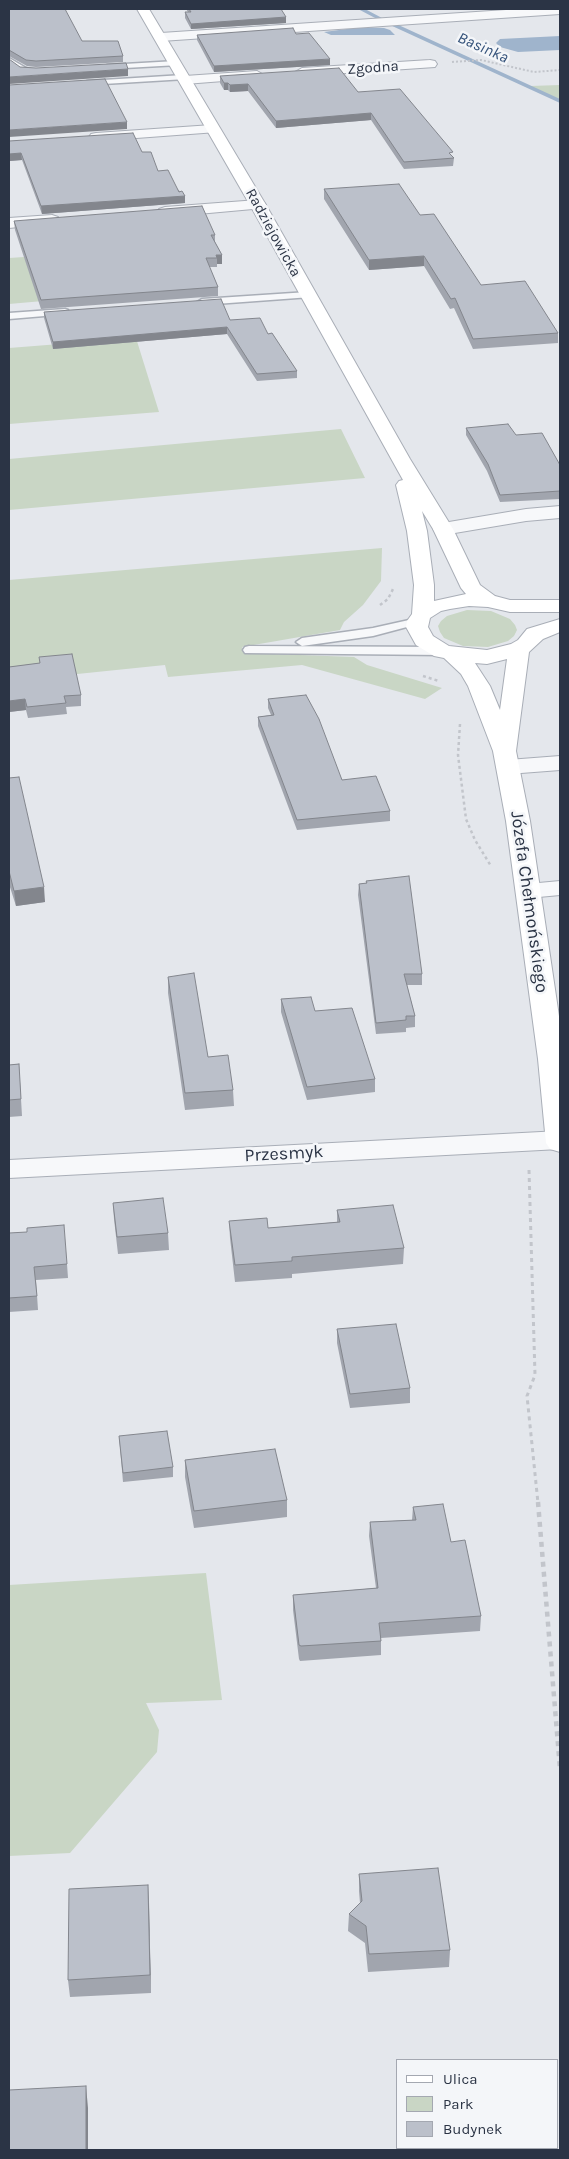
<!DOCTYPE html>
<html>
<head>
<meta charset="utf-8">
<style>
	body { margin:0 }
	#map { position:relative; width:569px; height:2159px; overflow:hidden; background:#e4e7ec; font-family:Karla,sans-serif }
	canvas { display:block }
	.frame { position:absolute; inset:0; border:10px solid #2b3445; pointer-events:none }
	.legend { position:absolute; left:396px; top:2059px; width:162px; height:90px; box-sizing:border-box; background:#f4f6f9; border:1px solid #a4a8b1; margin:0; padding:6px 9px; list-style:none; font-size:15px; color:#2b3445 }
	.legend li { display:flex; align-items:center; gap:10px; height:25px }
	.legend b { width:25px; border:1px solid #a4a8b1 }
</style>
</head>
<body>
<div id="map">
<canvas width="569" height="2159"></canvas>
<div class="frame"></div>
<ul class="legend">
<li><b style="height:6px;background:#fff"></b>Ulica</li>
<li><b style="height:14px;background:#c9d6c5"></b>Park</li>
<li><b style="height:14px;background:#bbc0ca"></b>Budynek</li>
</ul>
</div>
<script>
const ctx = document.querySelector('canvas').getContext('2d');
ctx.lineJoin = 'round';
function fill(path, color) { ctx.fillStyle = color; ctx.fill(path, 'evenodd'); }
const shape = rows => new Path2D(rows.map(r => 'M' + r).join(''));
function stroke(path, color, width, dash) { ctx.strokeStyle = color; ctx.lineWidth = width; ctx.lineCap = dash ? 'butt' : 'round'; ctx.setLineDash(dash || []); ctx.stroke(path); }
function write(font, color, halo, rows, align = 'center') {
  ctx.font = font + ' Karla,sans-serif'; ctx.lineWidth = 5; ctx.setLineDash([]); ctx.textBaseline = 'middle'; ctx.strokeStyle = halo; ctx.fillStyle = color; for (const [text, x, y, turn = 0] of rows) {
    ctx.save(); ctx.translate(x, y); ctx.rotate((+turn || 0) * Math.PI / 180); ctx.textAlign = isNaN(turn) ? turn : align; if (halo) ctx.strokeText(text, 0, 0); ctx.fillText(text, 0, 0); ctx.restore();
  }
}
const green = shape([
	[560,85,560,101,530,86],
	[24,257,43,301,9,304,9,258],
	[136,338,159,412,9,424,9,348],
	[341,429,365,478,9,510,9,459],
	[382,548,381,581,363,605,344,622,340,630,242,647,246,653,354,657,367,665,442,688,425,699,302,665,168,677,165,665,9,681,9,580],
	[467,610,491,611,510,619,515,625,517,630,514,636,508,641,488,647,463,646,444,638,440,632,438,626,441,621,447,616],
	[206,1573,222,1700,146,1703,159,1730,157,1752,70,1853,9,1856,9,1585]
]);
const water = shape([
	[362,27,384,28,390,30,395,35,331,35,324,32],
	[560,36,560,50,518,52,500,47,496,43,500,39]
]);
const stream = shape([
	[358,9,365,9,382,18,377,19,358,9],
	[392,22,560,99,560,103,390,25,392,22]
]);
const pathFar3 = shape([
	[452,62,481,60,534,72,560,70]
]);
const pathFar2 = shape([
	[380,605,388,599,393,589],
	[423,676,439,681],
	[460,724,458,755,466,819,475,840,491,866]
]);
const pathFar1 = shape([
	[529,1170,535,1375,527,1396,538,1503]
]);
const path = shape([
	[538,1502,560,1769]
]);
const lane = shape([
	[9,58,26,68,36,71,32,73,21,72,9,63,9,58],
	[176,61,179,61,179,65,107,69,103,67,107,65,176,61],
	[183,75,186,75,186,79,87,85,83,83,87,81,183,75],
	[308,292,311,293,311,297,202,305,197,302,202,299,308,292],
	[65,309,68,310,68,314,9,319,9,313,65,309],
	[418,618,424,621,422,623,373,636,302,646,296,642,302,638,373,628,418,618],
	[249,646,442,647,448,651,442,655,245,653,243,650,245,647,249,646]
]);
const street = shape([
	[521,9,560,9,560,14,161,41,154,37,161,33,521,9],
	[430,60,435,61,437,64,435,67,302,76,295,72,302,68,430,60],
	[257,71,264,75,262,78,185,84,178,80,185,76,257,71],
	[212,125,217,126,219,129,217,132,96,141,91,140,89,137,91,134,96,133,212,125],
	[258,200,264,202,266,205,264,208,165,217,159,215,157,212,159,209,165,207,258,200],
	[52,215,58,217,60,220,58,223,9,228,9,218,52,215],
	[560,506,560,518,526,521,443,535,436,533,433,529,436,525,443,523,526,509,560,506],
	[560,756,560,770,508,774,500,772,496,767,500,762,508,760,560,756],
	[560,881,560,895,528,898,519,896,516,891,519,886,528,884,560,881],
	[560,1131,560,1149,9,1178,9,1160,560,1131]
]);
const secondary = shape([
	[137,9,149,9,266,205,410,459,453,529,480,585,495,596,510,600,560,600,560,612,510,612,488,607,469,606,450,609,441,611,430,618,428,627,433,636,449,646,487,650,511,644,518,640,527,629,560,619,560,632,543,639,529,652,516,751,530,821,560,1023,560,1152,550,1149,546,1143,538,1059,506,821,493,751,468,686,461,674,444,658,434,656,416,645,406,627,407,621,412,614,414,585,407,531,396,485,399,481,403,480,250,205,137,9],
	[422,511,433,529,461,588,466,594,434,601,434,585,427,531,422,511],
	[507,659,500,710,490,686,475,663,487,664,507,659]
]);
const wall = shape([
	[9,9,82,41,123,56,123,62,36,67,27,66,9,56],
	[186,9,281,9,286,23,191,29,185,18,185,12,188,12],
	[296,34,330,65,214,72,197,40,197,35],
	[220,76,358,92,453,157,454,158,453,166,404,169,371,120,276,128,248,91,230,92,228,90,224,90,220,83],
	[9,141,142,152,158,171,185,196,185,203,42,214,22,160,9,161],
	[324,189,420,215,481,285,558,333,558,343,473,349,454,308,450,309,424,266,369,270,324,199],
	[14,221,215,235,215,242,222,255,222,264,217,264,217,267,209,267,218,287,218,296,41,309,15,230],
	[44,312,230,320,297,371,297,378,257,381,227,334,53,349,44,318],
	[466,428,516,435,560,465,560,499,500,502,487,471,466,435],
	[39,657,81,695,81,706,66,707,67,714,28,718,26,710,9,712,9,667,40,663],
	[268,699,342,780,390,811,390,821,297,830,258,726,258,717,271,715,268,708],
	[9,778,45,902,16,906,9,884],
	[366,881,422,974,422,985,407,985,415,1016,415,1027,406,1028,406,1032,376,1034,358,895,359,884,366,883],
	[168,977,208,1057,233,1090,234,1106,185,1110,168,993],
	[281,999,315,1011,375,1079,375,1092,307,1100,281,1012],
	[19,1064,22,1116,9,1117,9,1065],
	[113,1203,168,1233,169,1250,118,1254,114,1219],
	[337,1210,404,1248,403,1264,292,1274,292,1278,235,1282,230,1238,229,1221,268,1228,337,1222],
	[9,1233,67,1264,68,1278,36,1280,38,1310,9,1312],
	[337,1329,410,1388,410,1403,350,1408,337,1343],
	[119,1436,173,1467,173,1477,123,1482],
	[185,1460,287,1500,287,1517,194,1528,185,1477],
	[413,1507,451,1542,481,1616,480,1631,381,1638,381,1655,300,1661,299,1659,293,1610,293,1595,376,1588,369,1536,370,1522,412,1520],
	[359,1874,450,1950,449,1967,368,1972,365,1943,348,1931,349,1914,360,1903,359,1891],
	[148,1885,151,1993,70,1997,68,1980]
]);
const shadedWall = shape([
	[286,17,286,23,191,29,191,24],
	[330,59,330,65,214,72,214,66],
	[128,69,128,76,9,84,9,85,9,77],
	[224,83,228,83,228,90,224,90],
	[248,84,248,91,230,92,230,85],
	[371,113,371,120,276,128,276,121],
	[127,122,127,129,9,137,9,130],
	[21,153,22,160,9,161,9,154],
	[185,196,185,203,42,214,41,206],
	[216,255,222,255,222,264,217,264,217,258],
	[424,256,424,266,369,270,369,260],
	[227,327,227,334,53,349,53,342],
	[25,699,26,710,9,712,9,701],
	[44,887,45,902,16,906,14,891],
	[148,1885,149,1902,151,1993,150,1975],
	[86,2086,88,2108,88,2150,86,2150]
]);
const building = shape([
	[9,9,65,9,82,41,118,41,123,56,36,61,26,60,9,50,9,9],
	[189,9,281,9,286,17,191,24,185,12,191,12,189,9],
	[293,28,296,34,309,33,330,59,214,66,197,35,293,28],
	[9,59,20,67,36,68,126,63,128,69,9,77,9,59],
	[339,68,358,92,400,89,453,152,449,153,454,158,404,162,371,113,276,121,248,84,230,85,228,83,224,83,220,76,339,68],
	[105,79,127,122,9,130,9,85,105,79],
	[133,133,142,152,151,152,158,171,168,170,179,192,182,191,185,196,41,206,21,153,9,154,9,141,133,133],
	[399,184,420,215,434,214,481,285,525,281,558,333,473,339,455,298,451,299,424,256,369,260,324,189,399,184],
	[202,206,215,235,211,235,222,255,216,255,217,258,206,258,218,287,41,300,14,221,202,206],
	[221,299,230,320,260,318,268,334,272,333,297,371,257,374,227,327,53,342,44,312,221,299],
	[508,424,516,435,542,433,560,465,560,491,500,495,488,464,466,428,508,424],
	[72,654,81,695,64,696,66,703,27,707,25,699,9,701,9,667,40,663,39,657,72,654],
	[306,695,319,719,342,780,376,776,390,811,297,820,258,717,274,715,268,699,306,695],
	[19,777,44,887,14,891,9,871,9,778,19,777],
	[409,876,422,974,404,974,415,1016,406,1016,406,1020,376,1023,359,884,367,883,366,881,409,876],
	[194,973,208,1057,228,1055,233,1090,185,1093,168,977,194,973],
	[311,997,315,1011,352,1008,375,1079,307,1087,281,999,311,997],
	[19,1064,21,1099,9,1100,9,1065,19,1064],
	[163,1198,168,1233,117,1237,113,1203,163,1198],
	[393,1205,404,1248,292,1257,292,1261,235,1265,229,1221,267,1218,268,1228,340,1222,337,1210,393,1205],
	[64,1225,67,1264,34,1267,37,1296,9,1298,9,1233,27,1232,27,1228,64,1225],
	[396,1324,410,1388,350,1394,337,1329,396,1324],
	[167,1431,173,1467,123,1473,119,1436,167,1431],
	[275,1449,287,1500,194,1511,185,1460,275,1449],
	[443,1504,451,1542,465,1540,481,1616,379,1623,381,1641,301,1646,299,1645,293,1595,378,1588,370,1522,416,1520,413,1507,443,1504],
	[438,1868,450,1950,369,1954,366,1926,349,1914,362,1901,359,1874,438,1868],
	[148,1885,150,1975,68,1980,69,1889,148,1885],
	[86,2086,86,2150,9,2150,9,2090,86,2086]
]);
const farStreetnames = [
	["Zgodna",373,68,-4],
	["Radziejowicka",273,233,61]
];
const farWaternames = [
	["Basinka",483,48,24]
];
const streetNames = [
	["Józefa Chełmońskiego",529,902,82],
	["Przesmyk",284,1154,-3]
];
fill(green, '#c9d6c5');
fill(water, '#9fb4cc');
fill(stream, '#9fb4cc');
stroke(lane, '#a9aeb7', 3);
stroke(street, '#a9aeb7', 2);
stroke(secondary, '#a9aeb7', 2);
stroke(pathFar3, '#c2c5cb', 2, [2, 2]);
stroke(pathFar2, '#c2c5cb', 2.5, [3, 3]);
stroke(pathFar1, '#c2c5cb', 3, [4, 4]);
stroke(path, '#c2c5cb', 4.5, [5, 5]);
fill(lane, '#f7f8fa');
fill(street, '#f7f8fa');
fill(secondary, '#fff');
fill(wall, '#a1a5ae');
fill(shadedWall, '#83868d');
fill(building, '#bbc0ca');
stroke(building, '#83868d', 1);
write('15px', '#2b3445', '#f4f6f9', farStreetnames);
write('italic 16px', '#34527a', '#f4f6f9', farWaternames);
write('18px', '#2b3445', '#f4f6f9', streetNames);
</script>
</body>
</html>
